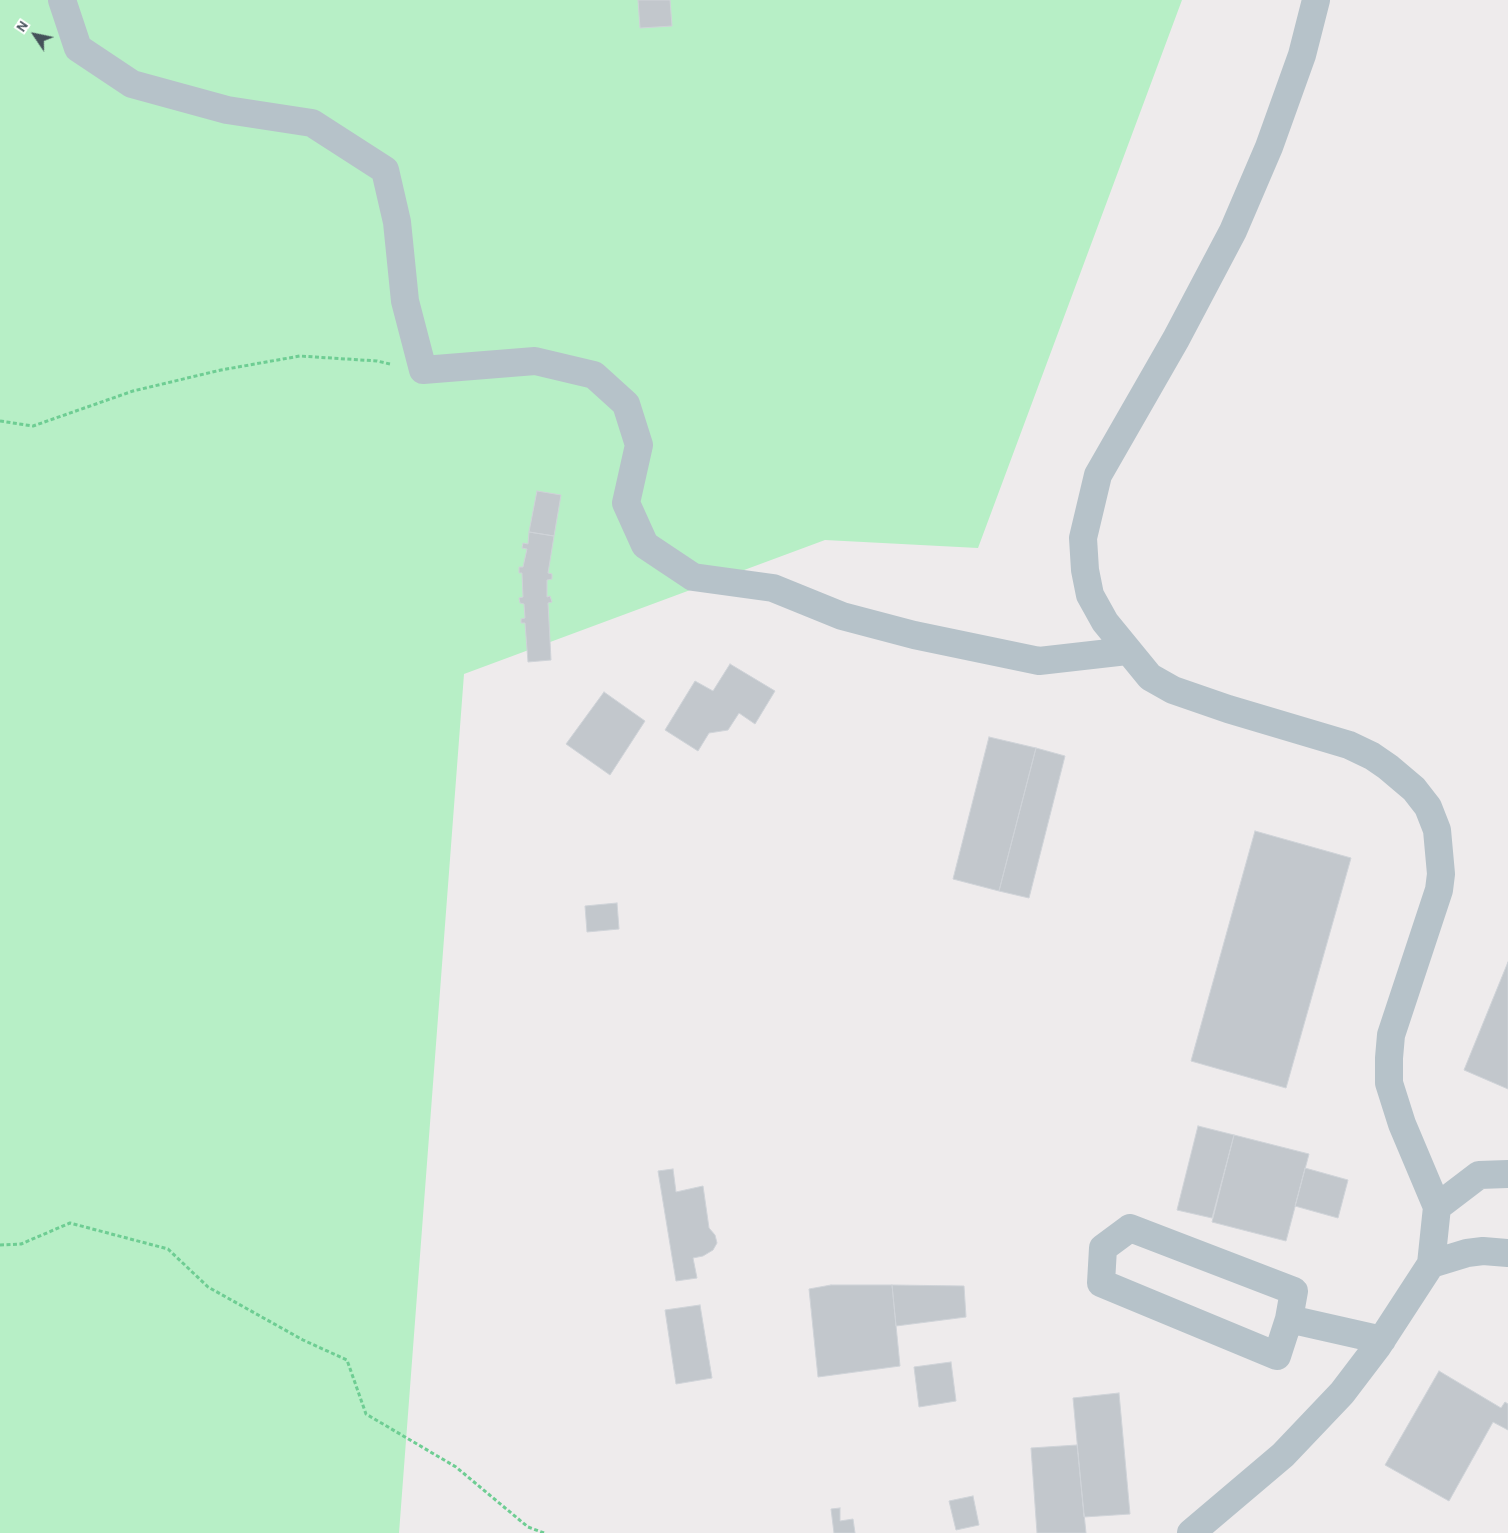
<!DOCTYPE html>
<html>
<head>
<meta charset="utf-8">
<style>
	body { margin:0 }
	#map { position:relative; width:1508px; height:1533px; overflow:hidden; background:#eeebec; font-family:Karla,sans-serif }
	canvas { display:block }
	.north { position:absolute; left:10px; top:10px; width:50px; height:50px; -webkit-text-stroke:4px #fff; paint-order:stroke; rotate:304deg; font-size:14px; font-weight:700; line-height:20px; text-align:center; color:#445159 }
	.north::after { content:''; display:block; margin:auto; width:18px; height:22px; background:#445159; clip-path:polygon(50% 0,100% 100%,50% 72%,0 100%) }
</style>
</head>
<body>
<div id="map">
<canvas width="1508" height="1533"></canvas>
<div class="north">N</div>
</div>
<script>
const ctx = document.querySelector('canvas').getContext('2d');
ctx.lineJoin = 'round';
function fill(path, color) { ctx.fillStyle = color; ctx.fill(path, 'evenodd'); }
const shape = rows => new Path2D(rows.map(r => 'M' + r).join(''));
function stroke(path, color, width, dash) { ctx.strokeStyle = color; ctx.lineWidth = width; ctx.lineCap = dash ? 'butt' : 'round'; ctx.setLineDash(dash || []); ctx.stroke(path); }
const green = shape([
	[0,0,1182,0,978,548,825,540,464,674,399,1533,0,1533]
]);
const building = shape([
	[638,0,670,0,672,26,640,28,638,0],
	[537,491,561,495,554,536,529,532,537,491],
	[529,532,554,536,548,573,552,574,552,579,547,580,547,597,550,596,552,602,548,603,551,660,528,662,525,623,521,623,521,619,525,618,524,604,520,603,519,598,523,597,522,573,519,573,519,567,523,567,527,549,522,548,523,543,528,544,529,532],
	[730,664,775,691,755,724,739,713,728,730,709,733,698,751,665,730,695,681,713,691,730,664],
	[604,692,645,721,610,775,566,744,604,692],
	[989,737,1036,748,999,891,953,879,989,737],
	[1036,748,1065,756,1029,898,999,891,1036,748],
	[1255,831,1351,858,1286,1088,1191,1061,1255,831],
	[617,903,619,929,587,932,585,906,617,903],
	[1508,962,1508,1089,1464,1070,1508,962],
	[1198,1126,1234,1135,1212,1218,1177,1210,1198,1126],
	[1234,1135,1309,1154,1286,1241,1212,1222,1234,1135],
	[1305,1168,1348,1180,1338,1218,1295,1206,1305,1168],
	[673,1169,676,1192,703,1186,709,1228,715,1235,717,1243,713,1250,703,1256,693,1258,697,1278,676,1281,658,1171,673,1169],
	[831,1285,892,1285,900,1366,818,1377,809,1289,831,1285],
	[892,1285,964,1286,966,1317,896,1326,892,1285],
	[700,1305,712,1378,676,1384,665,1310,700,1305],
	[951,1362,956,1401,919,1407,914,1367,951,1362],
	[1439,1371,1501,1408,1505,1402,1508,1404,1508,1430,1493,1422,1449,1501,1385,1465,1439,1371],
	[1119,1393,1130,1514,1084,1517,1073,1398,1119,1393],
	[1077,1445,1086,1533,1037,1533,1031,1448,1077,1445],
	[973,1496,979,1525,956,1530,949,1501,973,1496],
	[840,1508,840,1521,853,1519,855,1533,834,1533,831,1509,840,1508]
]);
const path = shape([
	[0,421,33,426,133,391,221,370,300,356,377,361,390,364],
	[0,1245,21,1244,70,1223,168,1249,208,1287,303,1340,347,1360,366,1414,456,1467,528,1527,544,1533]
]);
const minor = shape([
	[62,0,78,48,132,84,227,110,312,123,385,170,397,222,405,301,423,370,535,361,594,375,626,404,639,445,626,503,645,545,693,577,773,588,842,616,914,635,1039,661,1127,651],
	[1316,0,1302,55,1269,147,1233,231,1176,339,1098,475,1083,538,1085,570,1090,595,1105,622,1150,677,1173,690,1228,709,1349,745,1372,756,1388,767,1414,789,1428,807,1437,830,1441,874,1439,890,1391,1035,1389,1058,1389,1083,1402,1124,1437,1207,1431,1264],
	[1437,1207,1479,1175,1508,1174],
	[1130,1228,1294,1291,1289,1319,1277,1356,1101,1283,1103,1248,1130,1228],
	[1289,1319,1382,1340],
	[1191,1533,1283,1455,1342,1393,1377,1347,1431,1264,1467,1253,1483,1251,1508,1253]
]);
fill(green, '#b7efc6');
fill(building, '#c2c7cc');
stroke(building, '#cfd3d8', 1);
stroke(path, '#6ecd93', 3, [4, 2.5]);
stroke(minor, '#b6c2c9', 28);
</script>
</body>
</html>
